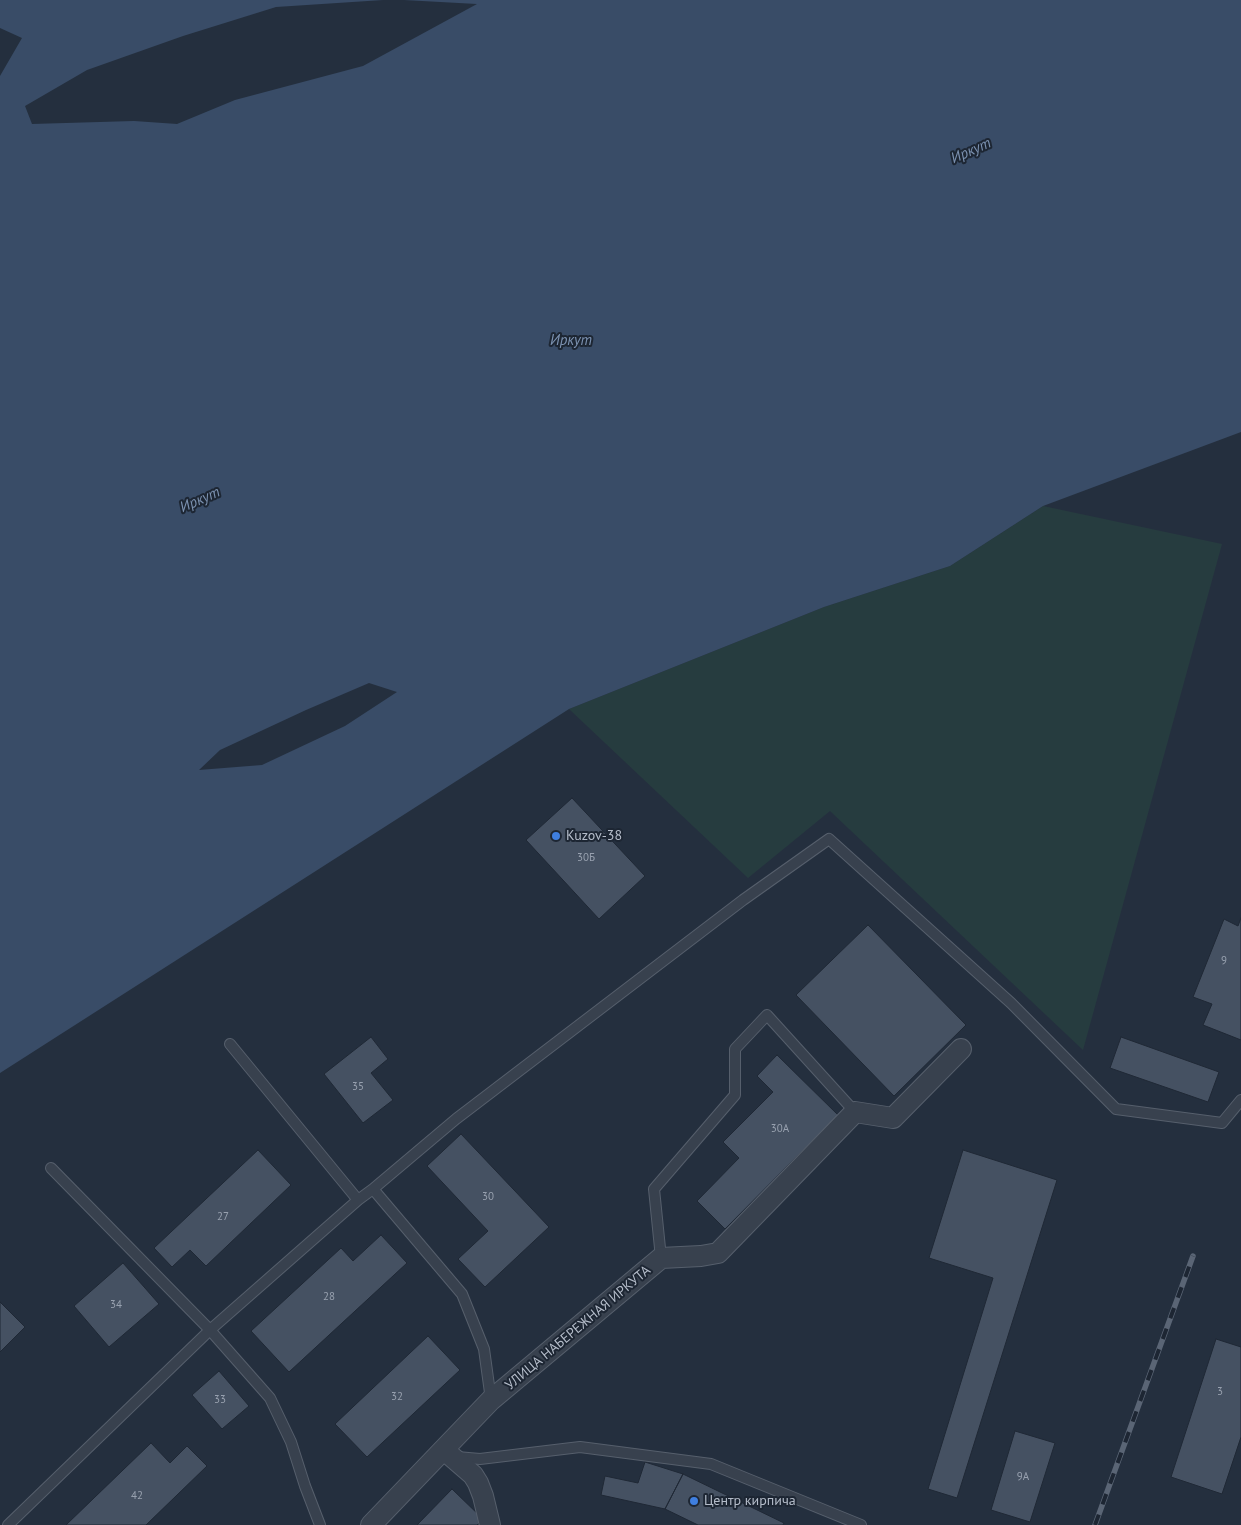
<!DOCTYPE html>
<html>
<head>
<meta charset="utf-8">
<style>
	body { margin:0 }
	canvas { display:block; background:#242f3e }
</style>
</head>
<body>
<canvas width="1241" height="1525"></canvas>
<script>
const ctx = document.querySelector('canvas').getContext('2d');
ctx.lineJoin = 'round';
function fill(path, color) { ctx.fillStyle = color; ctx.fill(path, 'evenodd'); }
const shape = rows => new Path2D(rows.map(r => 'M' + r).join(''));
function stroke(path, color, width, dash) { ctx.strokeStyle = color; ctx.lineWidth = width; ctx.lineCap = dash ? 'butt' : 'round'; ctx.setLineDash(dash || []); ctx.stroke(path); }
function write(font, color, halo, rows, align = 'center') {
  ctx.font = font + ' "PT Sans",sans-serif'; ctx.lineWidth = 4; ctx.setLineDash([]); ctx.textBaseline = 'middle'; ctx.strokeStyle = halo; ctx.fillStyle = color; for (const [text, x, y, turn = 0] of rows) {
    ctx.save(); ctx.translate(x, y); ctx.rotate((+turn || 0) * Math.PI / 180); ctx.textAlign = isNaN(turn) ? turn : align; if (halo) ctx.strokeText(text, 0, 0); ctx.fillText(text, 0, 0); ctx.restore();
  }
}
const green = shape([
	[1043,506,1222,544,1083,1050,830,811,748,878,569,709,824,607,950,566]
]);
const water = shape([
	[0,0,383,0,276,7,183,36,87,70,25,106,32,124,134,121,177,124,235,100,363,66,477,4,404,0,1241,0,1241,432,1043,506,950,566,824,607,569,709,0,1073,0,76,22,38,0,28],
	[369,683,397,692,345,726,262,765,199,770,220,750,306,710]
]);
const building = shape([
	[572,798,645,876,599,919,526,840,572,798],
	[1241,918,1241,1040,1203,1025,1212,1004,1193,997,1224,919,1238,926,1241,918],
	[868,925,966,1025,894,1096,796,995,868,925],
	[371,1037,388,1059,371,1073,393,1100,363,1123,324,1074,371,1037],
	[1121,1037,1219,1072,1208,1102,1110,1068,1121,1037],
	[777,1055,838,1115,725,1229,697,1201,739,1158,723,1142,773,1092,757,1076,777,1055],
	[461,1134,549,1227,485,1287,458,1259,488,1231,427,1166,461,1134],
	[258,1150,291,1185,206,1266,190,1250,172,1267,154,1248,258,1150],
	[963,1150,1057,1180,957,1498,928,1489,993,1278,929,1258,963,1150],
	[381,1235,407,1263,289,1372,251,1331,341,1248,353,1261,381,1235],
	[123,1263,159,1304,109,1347,74,1306,123,1263],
	[0,1302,25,1327,0,1352,0,1302],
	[428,1336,460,1370,367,1457,335,1424,428,1336],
	[1216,1339,1241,1347,1241,1437,1222,1494,1171,1477,1216,1339],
	[219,1371,249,1406,222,1429,192,1395,219,1371],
	[1015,1431,1055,1443,1030,1522,991,1510,1015,1431],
	[151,1443,170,1463,187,1446,207,1466,146,1525,66,1525,151,1443],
	[645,1462,683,1474,665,1509,601,1495,605,1476,638,1483,645,1462],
	[683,1474,784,1523,783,1525,698,1525,665,1509,683,1474],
	[452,1489,483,1519,477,1525,417,1525,452,1489]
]);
const lane = shape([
	[230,1044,358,1200],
	[51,1168,210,1330,270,1398,291,1442,305,1486,320,1525],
	[373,1189,462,1294,484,1349,491,1400],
	[661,1258,654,1189,735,1095,735,1049,767,1015,855,1112],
	[457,1457,480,1459,580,1447,711,1464,861,1525],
	[8,1525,210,1330,358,1200,373,1189,456,1119,743,900,829,839,1011,1003,1116,1109,1222,1123,1241,1100]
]);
const street = shape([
	[444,1450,473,1475,478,1483,483,1496,490,1525],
	[371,1525,491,1400,661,1258,701,1256,718,1253,855,1112,893,1118,961,1049]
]);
const rail = shape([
	[1095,1525,1193,1256]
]);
const markers = [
	[556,836,5,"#3f7fe0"],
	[694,1501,5,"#3f7fe0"]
];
const numberNames = [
	["30Б",586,858],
	["9",1224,961],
	["35",358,1087],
	["30А",780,1129],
	["30",488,1197],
	["27",223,1217],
	["28",329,1297],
	["34",116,1305],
	["3",1220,1392],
	["32",397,1397],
	["33",220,1400],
	["9А",1023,1477],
	["42",137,1496]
];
const poiNames = [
	["Kuzov-38",566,836],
	["Центр кирпича",704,1501]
];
const streetNames = [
	["УЛИЦА НАБЕРЕЖНАЯ ИРКУТА",578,1328,-40]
];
const waterNames = [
	["Иркут",971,151,-24],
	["Иркут",571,341],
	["Иркут",200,500,-24]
];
fill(green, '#263c3f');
fill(water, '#394c67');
fill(building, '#455162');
stroke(building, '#1f2835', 1);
stroke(lane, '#565f6c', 12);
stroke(street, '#565f6c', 22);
stroke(lane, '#38414e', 10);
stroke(street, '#38414e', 20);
stroke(rail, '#5a6575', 5.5);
stroke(rail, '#1d2633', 4, [11]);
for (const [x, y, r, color] of markers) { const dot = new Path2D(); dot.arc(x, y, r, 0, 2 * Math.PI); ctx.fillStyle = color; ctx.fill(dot); stroke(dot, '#1d2633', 2); }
write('11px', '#98a1af', null, numberNames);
write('14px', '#b4bcc9', '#1d2633', poiNames, 'left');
write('14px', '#b4bcc9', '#1d2633', streetNames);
write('italic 15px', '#7c92b1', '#1d2633', waterNames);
</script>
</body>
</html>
